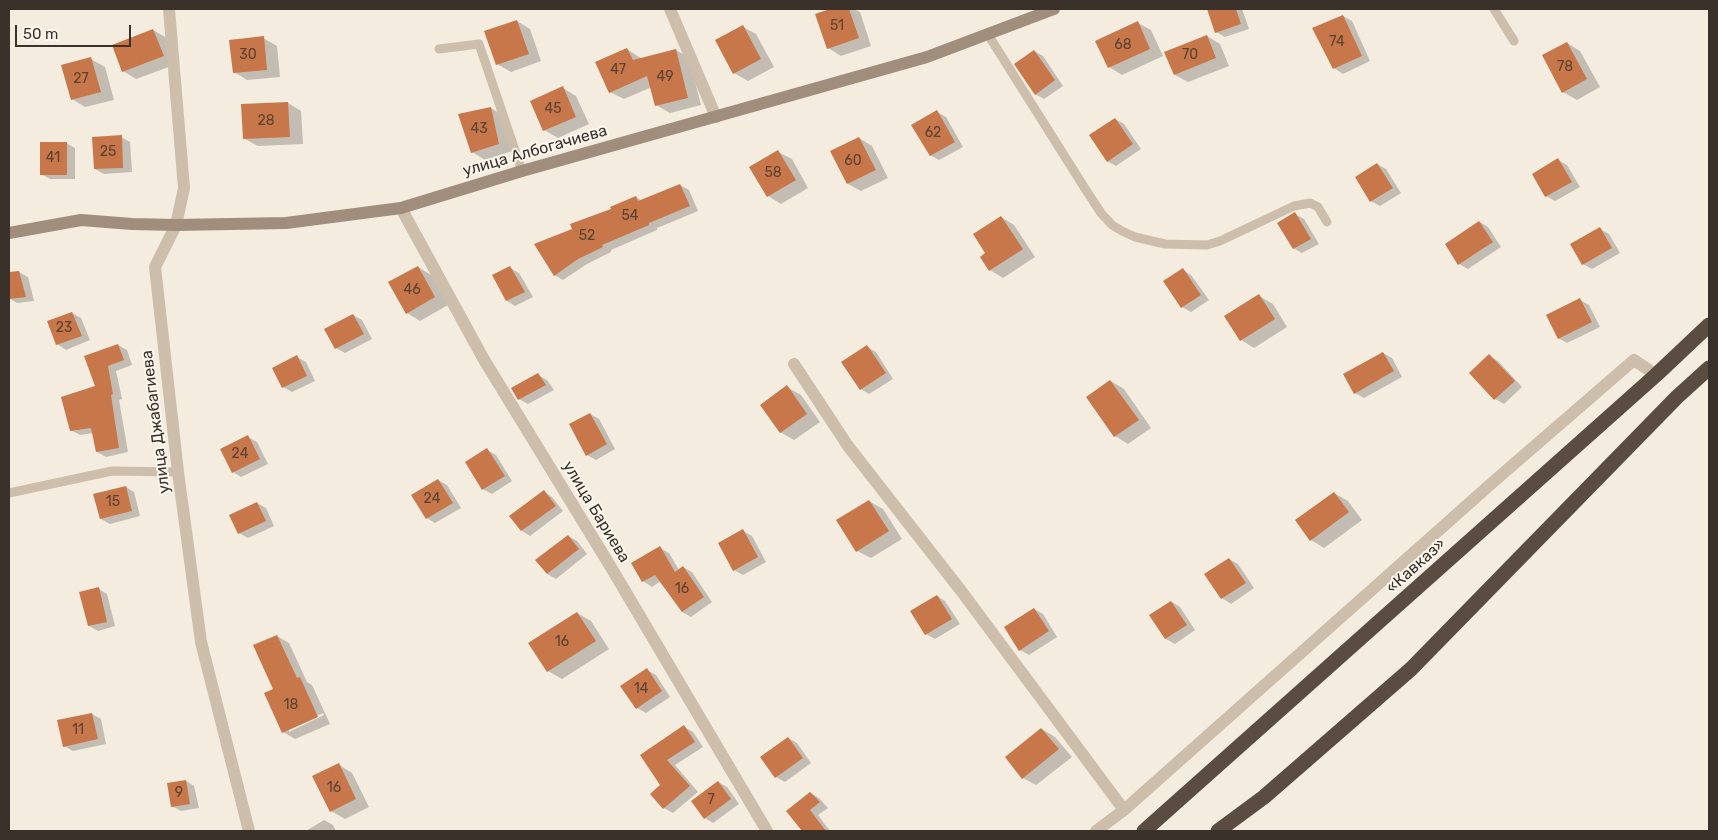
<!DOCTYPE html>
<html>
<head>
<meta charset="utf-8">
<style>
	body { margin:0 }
	#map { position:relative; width:1718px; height:840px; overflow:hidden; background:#f3ecdf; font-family:Rubik,sans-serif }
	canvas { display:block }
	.frame { position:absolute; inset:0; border:10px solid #39312a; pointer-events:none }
	.scale { position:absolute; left:15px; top:25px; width:116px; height:22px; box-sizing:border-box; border:2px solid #39312a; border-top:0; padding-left:6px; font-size:15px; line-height:18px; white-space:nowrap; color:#39312a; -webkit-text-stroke:4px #faf6ec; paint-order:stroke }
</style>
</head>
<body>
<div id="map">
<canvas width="1718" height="840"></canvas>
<div class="frame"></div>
<div class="scale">50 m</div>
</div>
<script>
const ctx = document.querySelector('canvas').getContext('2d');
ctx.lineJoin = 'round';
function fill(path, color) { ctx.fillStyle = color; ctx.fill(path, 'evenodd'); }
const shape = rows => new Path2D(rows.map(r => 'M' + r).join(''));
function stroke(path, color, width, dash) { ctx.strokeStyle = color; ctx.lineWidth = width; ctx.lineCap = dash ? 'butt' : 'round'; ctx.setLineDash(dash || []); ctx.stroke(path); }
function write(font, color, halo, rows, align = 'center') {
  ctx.font = font + ' Rubik,sans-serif'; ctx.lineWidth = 4; ctx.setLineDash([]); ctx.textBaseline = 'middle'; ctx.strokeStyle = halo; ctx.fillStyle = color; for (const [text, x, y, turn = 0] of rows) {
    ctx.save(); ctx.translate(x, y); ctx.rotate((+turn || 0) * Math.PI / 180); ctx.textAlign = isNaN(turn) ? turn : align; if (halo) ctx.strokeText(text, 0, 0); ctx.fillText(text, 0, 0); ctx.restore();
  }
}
const shadow = shape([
	[834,9,854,9,860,12,871,46,841,56,828,48,817,15],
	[1208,9,1242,9,1249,29,1225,37,1216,32],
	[1343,16,1352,21,1370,61,1343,74,1334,68],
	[517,21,530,29,541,61,511,72,497,64],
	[1138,23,1151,30,1163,56,1122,75,1109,67],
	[743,27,756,34,774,67,748,81,734,73],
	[153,30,167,38,177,64,136,79,123,71],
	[1207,36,1220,44,1229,66,1188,82,1175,75],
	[263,38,277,46,280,77,247,80,234,72],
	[1567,43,1580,51,1600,87,1577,100,1563,92],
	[627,49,642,59,676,50,689,58,701,105,670,113,656,105,652,87,624,99,610,92],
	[1034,51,1043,56,1063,86,1044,99,1035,94],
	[91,59,105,67,114,100,85,107,72,99],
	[563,88,576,96,589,124,558,138,544,130],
	[288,103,301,111,303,144,258,146,245,139],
	[491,108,504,116,512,151,485,160,472,152],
	[937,112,946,117,963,147,939,160,930,155],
	[1115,119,1124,124,1141,149,1116,166,1107,161],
	[121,137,130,142,132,172,104,174,95,169],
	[859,138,872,146,888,178,861,191,848,184],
	[66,143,75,148,75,179,50,179,41,174],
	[778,152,792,159,808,188,781,204,768,196],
	[1558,160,1567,165,1580,187,1555,201,1546,196],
	[1377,164,1386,169,1401,193,1380,206,1371,201,1356,178],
	[680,185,689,190,698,211,657,228,657,230,611,250,611,252,587,264,563,280,554,275,574,229,636,197,642,201],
	[1295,214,1304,219,1319,244,1302,253,1293,248],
	[1001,217,1014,225,1035,257,1003,278,990,270,987,254],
	[1480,222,1488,227,1501,247,1468,269,1459,264],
	[1600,229,1609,234,1620,253,1592,269,1583,264],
	[418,267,431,275,448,305,420,321,407,313],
	[510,268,519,273,533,297,515,306,507,301],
	[1183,270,1191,275,1209,300,1191,312,1182,307,1165,282],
	[19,272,28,277,34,301,17,303,9,298,9,273],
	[1259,296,1273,304,1287,327,1254,348,1241,340],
	[1580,300,1589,305,1600,327,1567,343,1558,338],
	[72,313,81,318,90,340,66,350,57,344],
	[353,315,362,320,372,339,345,353,336,348],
	[118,345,127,350,132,365,116,371,122,399,119,400,128,452,106,457,97,452,94,433,80,435,71,430],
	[867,347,876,352,893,379,869,394,861,389],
	[1383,353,1392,358,1402,377,1364,398,1355,393],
	[1489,356,1498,361,1522,387,1504,404,1495,399,1471,373],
	[297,357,306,362,315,381,292,392,283,387],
	[538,375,547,380,554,390,528,404,519,399],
	[1111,381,1124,389,1151,428,1128,444,1115,436],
	[787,387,801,395,820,422,794,440,780,432],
	[590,414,599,419,615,449,596,460,587,455],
	[248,437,257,442,268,464,241,477,233,472],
	[487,450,496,455,512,481,492,494,483,489],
	[438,480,447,485,461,508,435,523,427,518],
	[126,487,134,492,140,516,110,524,101,519],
	[544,492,552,497,563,511,530,536,522,531],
	[1334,493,1348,501,1362,520,1324,548,1311,540],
	[869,501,883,509,902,539,871,558,857,551],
	[257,503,266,508,274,526,248,538,239,533],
	[743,531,752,536,766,562,743,575,734,570],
	[568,536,577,541,587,554,556,579,547,574],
	[660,548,669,553,679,570,683,567,692,572,712,602,691,617,682,612,661,581,652,587,643,581],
	[1229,559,1238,564,1254,588,1231,604,1222,598],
	[99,589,107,594,115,626,98,631,89,626],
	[937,596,945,601,960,624,935,639,926,634],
	[1172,602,1180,607,1195,630,1175,644,1166,639,1151,616],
	[1034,609,1043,614,1057,637,1029,655,1020,650],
	[577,613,591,621,609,649,562,679,548,671],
	[277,636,289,643,307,682,312,685,330,724,295,739,283,732,265,694,274,690],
	[323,713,324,715,289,732,289,729],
	[647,670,656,675,670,697,646,713,637,708],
	[92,714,101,719,106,744,73,751,64,746],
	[684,727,693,732,703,747,675,765,698,792,673,813,664,808,662,785,642,755],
	[1042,729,1055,737,1072,757,1036,785,1023,778],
	[788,738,797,743,811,763,785,782,776,777],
	[339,765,352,773,369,807,345,819,331,811],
	[186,781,194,786,199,808,181,811,172,806],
	[718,782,727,787,739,804,713,823,705,818],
	[811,793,819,798,828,808,818,815,830,831,800,831,802,829],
	[324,820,333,825,336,831,306,831]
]);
const building = shape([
	[830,9,849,9,859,38,827,49,815,14],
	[1207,9,1236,9,1241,24,1215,33],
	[1343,15,1362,56,1333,69,1312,28],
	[517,20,529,54,496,65,484,31],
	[1138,21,1150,49,1108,68,1095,41],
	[743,25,761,59,733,74,715,40],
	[153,29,164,56,122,72,112,45],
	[1207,35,1216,58,1174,75,1164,52],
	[264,36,267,70,233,73,229,40],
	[1567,42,1587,79,1562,93,1542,55],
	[627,48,633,60,676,49,688,98,655,106,647,76,609,93,595,62],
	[1034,50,1055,80,1035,95,1014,64],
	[91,57,101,92,71,100,61,65],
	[563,86,576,117,543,131,530,101],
	[288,102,290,137,243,139,241,104],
	[491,107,499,144,471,153,458,114],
	[937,110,955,142,930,156,911,125],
	[1115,118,1133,144,1107,162,1089,135],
	[122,135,123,168,94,169,92,137],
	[859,137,876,170,847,184,830,151],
	[40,142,67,142,67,175,40,175],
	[778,150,796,180,767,197,749,167],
	[1558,158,1572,182,1545,197,1532,174],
	[1377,163,1393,188,1370,202,1355,177],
	[680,184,690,206,649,223,649,225,602,245,603,247,578,259,554,276,534,244,572,229,570,224,611,209,610,207,636,196,638,201],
	[1295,212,1311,239,1293,249,1277,223],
	[1001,216,1023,249,989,271,980,257,985,253,973,234],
	[1479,221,1493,242,1458,265,1445,244],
	[1600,227,1612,248,1582,265,1570,244],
	[418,266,435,297,406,314,388,282],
	[510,266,525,292,506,301,492,275],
	[1183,268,1201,295,1181,308,1163,281],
	[19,271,26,297,9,299,9,272],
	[1259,294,1275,319,1240,341,1224,316],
	[1580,298,1592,322,1558,339,1546,315],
	[72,312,82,336,56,345,47,321],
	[353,314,364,334,335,349,324,329],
	[118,344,124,360,108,366,113,394,111,395,119,448,96,452,91,428,70,431,61,397,95,386,84,356],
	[867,345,886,373,860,390,841,362],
	[1383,352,1394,371,1354,394,1343,374],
	[1489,354,1515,381,1494,400,1469,373],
	[297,355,307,376,282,388,272,368],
	[538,373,546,385,518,400,511,388],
	[1110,380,1139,420,1114,437,1086,397],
	[787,385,807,414,780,433,760,405],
	[590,413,607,444,586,456,569,424],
	[248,435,260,459,232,473,220,449],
	[487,448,505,476,482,490,465,462],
	[438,479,453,503,426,519,411,495],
	[126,486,132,511,100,519,93,494],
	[544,490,556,506,521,531,509,516],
	[1334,492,1349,512,1310,541,1295,520],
	[869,500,889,531,856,552,836,520],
	[257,502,266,521,238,534,229,515],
	[743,529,758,557,733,571,718,543],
	[568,535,579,549,547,574,535,560],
	[660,546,675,572,683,566,704,597,682,612,655,575,642,582,631,563],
	[1229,558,1246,583,1221,599,1204,574],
	[99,587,107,622,88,626,79,592],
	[937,595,952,619,925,635,910,611],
	[1171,601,1187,625,1165,639,1149,615],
	[1034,608,1049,631,1019,651,1004,627],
	[577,612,596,641,547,672,528,643],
	[277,635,297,678,300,677,318,717,282,733,264,693,273,689,253,645],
	[647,668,662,691,636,709,620,686],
	[92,713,98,739,63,747,57,720],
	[684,725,695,742,667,760,690,786,663,809,650,794,660,785,640,755],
	[1041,728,1059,749,1022,779,1005,757],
	[788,737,803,758,775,778,760,757],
	[339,763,356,799,330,812,312,776],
	[186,780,190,804,171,807,167,783],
	[718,781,731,799,704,819,691,801],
	[810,792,820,802,810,810,826,831,802,831,786,811]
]);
const lane = shape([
	[1494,9,1514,41],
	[987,33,1084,187,1101,213,1112,225,1122,231,1135,237,1165,244,1207,245,1220,241,1294,206,1310,203,1318,207,1327,222],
	[439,49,479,44,522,171],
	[9,493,112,471,178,472]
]);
const street = shape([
	[169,9,184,188,176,225,155,267,178,472,201,642,249,831],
	[670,9,716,117],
	[401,208,483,358,612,569,767,831],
	[794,364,848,446,962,592,1124,810],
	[1096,831,1124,810,1492,483,1634,360,1656,375]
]);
const secondary = shape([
	[9,233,81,220,132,224,176,225,286,223,401,208,522,171,927,57,1054,9]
]);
const highway = shape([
	[1144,831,1656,375,1709,325],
	[1218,831,1264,797,1411,669,1677,397,1709,368]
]);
const numberNames = [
	["51",837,26],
	["74",1337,42],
	["68",1123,45],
	["30",248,55],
	["70",1190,55],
	["78",1565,67],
	["47",618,70],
	["49",665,77],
	["27",81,79],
	["45",553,109],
	["28",266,121],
	["43",479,129],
	["62",933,133],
	["25",108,152],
	["41",53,158],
	["60",853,161],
	["58",773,173],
	["54",630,216],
	["52",587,236],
	["46",412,290],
	["23",64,328],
	["24",240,454],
	["24",432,499],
	["15",113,502],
	["16",682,589],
	["16",562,642],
	["14",641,689],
	["18",291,705],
	["11",78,730],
	["16",334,788],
	["9",179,793],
	["7",711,800]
];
const streetNames = [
	["улица Албогачиева",535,151,-16],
	["улица Джабагиева",156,422,-97],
	["улица Бариева",596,512,59],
	["«Кавказ»",1416,566,-42]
];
fill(shadow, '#0003');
fill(building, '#c77749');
stroke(lane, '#ccbeaa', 9);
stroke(street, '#ccbeaa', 12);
stroke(secondary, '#a08d7b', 12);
stroke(highway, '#5a4c41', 15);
write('14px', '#5c4232', null, numberNames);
write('16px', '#39312a', '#faf6ec', streetNames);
</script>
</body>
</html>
